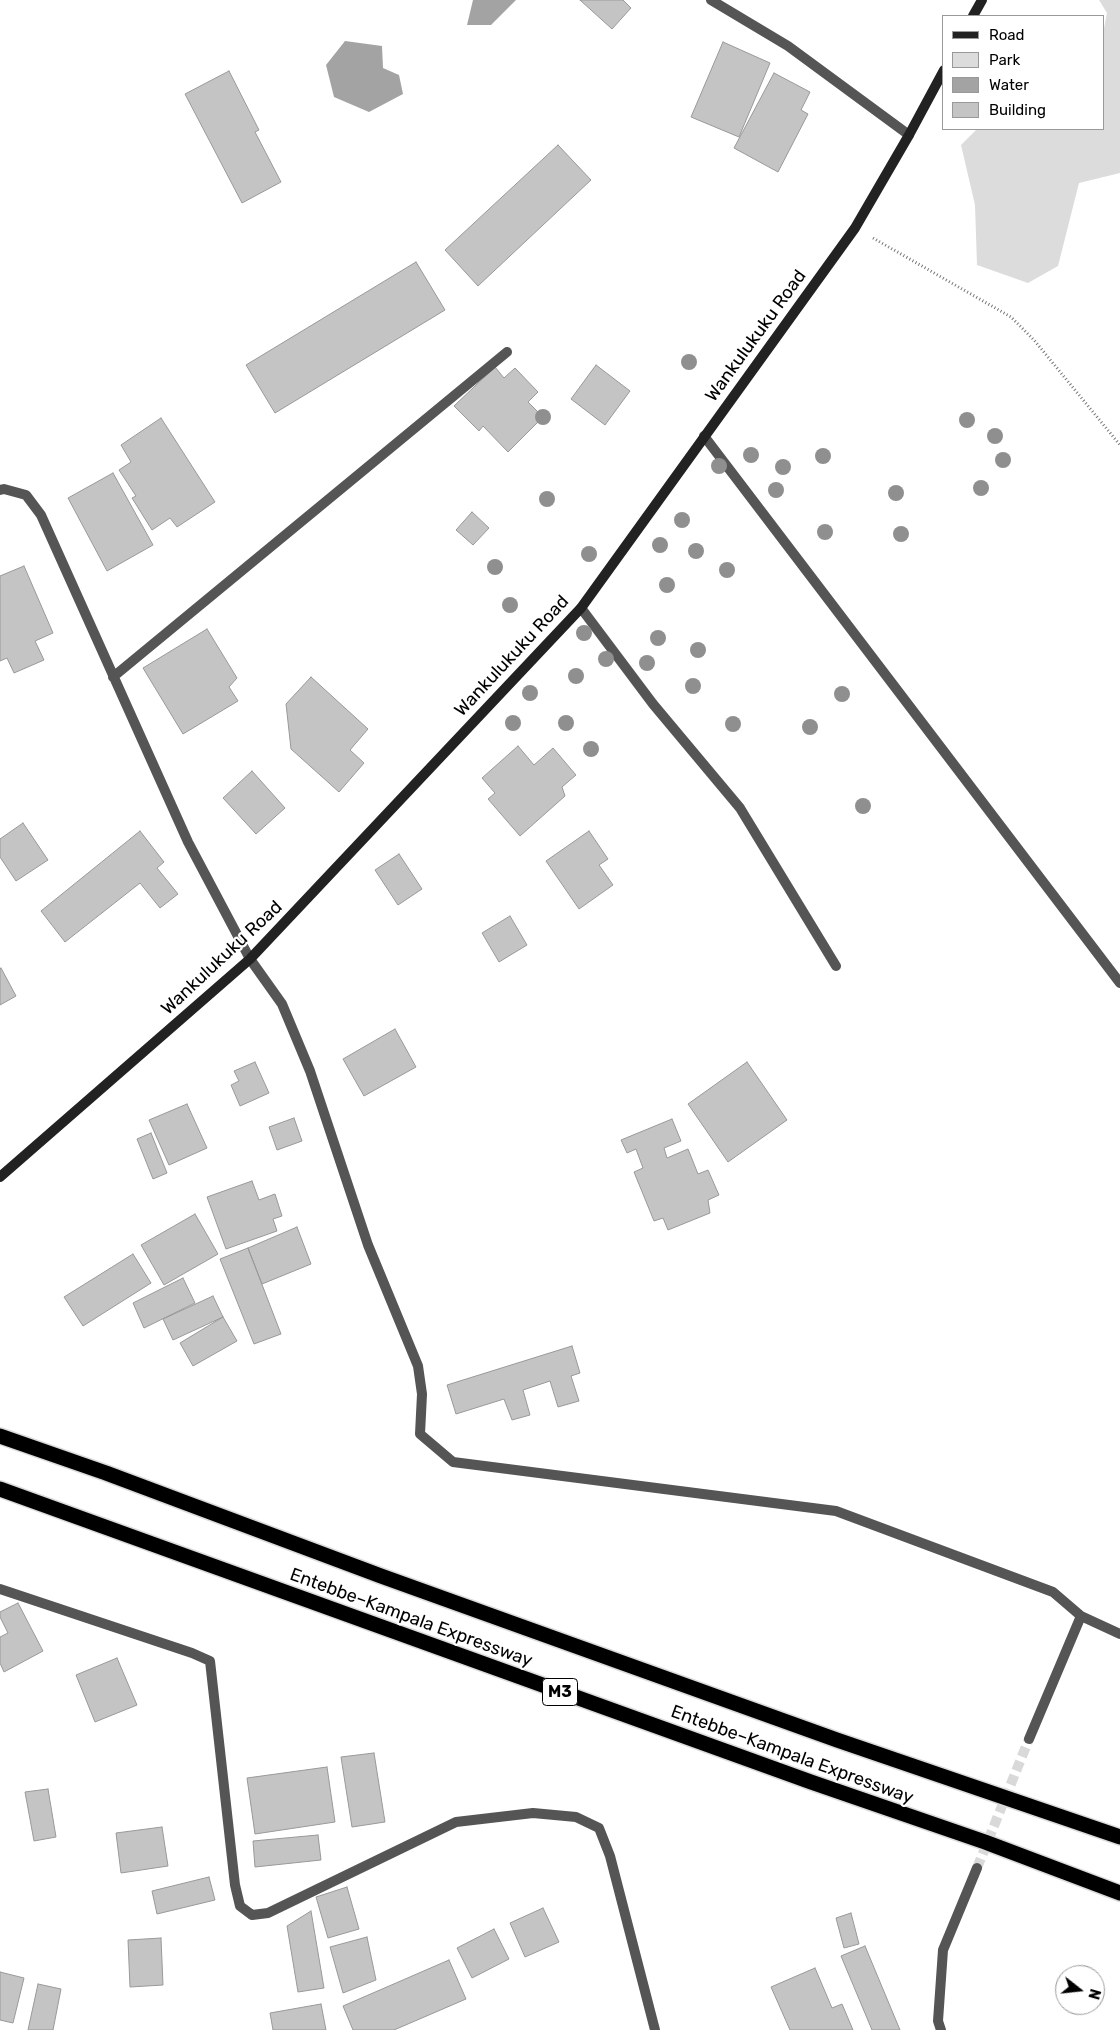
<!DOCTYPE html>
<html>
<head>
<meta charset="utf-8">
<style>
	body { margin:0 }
	#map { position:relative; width:1120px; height:2030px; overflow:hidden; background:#fff; font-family:Rubik,sans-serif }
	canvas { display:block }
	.legend { position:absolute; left:942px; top:15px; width:162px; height:115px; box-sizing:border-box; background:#fff; border:1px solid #999; margin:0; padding:6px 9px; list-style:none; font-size:15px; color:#000 }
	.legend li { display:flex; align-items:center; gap:10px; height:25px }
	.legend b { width:25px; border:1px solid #999 }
	.north { position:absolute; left:1055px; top:1965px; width:50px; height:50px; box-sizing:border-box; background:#fff; border:1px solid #999; border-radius:50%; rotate:106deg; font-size:14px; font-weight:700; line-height:20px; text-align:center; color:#000 }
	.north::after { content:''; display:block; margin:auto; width:18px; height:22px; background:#000; clip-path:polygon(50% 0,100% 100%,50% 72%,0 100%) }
</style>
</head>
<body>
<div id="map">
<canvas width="1120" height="2030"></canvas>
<ul class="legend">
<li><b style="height:6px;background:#222"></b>Road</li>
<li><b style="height:14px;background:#dcdcdc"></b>Park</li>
<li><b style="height:14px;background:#a3a3a3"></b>Water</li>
<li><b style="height:14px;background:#c4c4c4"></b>Building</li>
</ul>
<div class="north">N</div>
</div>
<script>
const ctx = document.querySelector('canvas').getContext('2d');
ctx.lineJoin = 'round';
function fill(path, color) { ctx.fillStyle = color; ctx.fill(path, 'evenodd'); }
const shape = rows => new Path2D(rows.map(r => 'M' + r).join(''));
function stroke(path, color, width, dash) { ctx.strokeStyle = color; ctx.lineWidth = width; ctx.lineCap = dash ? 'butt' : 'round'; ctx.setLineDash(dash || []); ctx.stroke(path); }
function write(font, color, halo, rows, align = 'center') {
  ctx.font = font + ' Rubik,sans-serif'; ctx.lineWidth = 4.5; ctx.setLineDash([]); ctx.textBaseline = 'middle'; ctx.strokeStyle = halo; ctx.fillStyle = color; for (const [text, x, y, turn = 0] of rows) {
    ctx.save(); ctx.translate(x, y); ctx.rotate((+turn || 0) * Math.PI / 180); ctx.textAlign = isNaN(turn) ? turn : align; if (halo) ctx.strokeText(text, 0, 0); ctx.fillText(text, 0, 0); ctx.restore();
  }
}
const green = shape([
	[1099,0,1120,0,1120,173,1079,183,1058,266,1028,283,977,265,975,205,961,145,977,129,1104,129,1104,28,1107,13]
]);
const water = shape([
	[473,0,516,0,491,25,467,25],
	[345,41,382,46,383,68,399,75,403,94,369,112,334,97,326,65]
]);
const building = shape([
	[580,0,623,0,631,8,612,29,580,0],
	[723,42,770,63,739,137,691,117,723,42],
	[229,71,259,130,255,132,281,182,242,203,185,94,229,71],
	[774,73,810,92,801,110,808,114,778,172,734,148,774,73],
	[558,145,591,180,478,286,445,250,558,145],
	[416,262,445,310,275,413,246,365,416,262],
	[596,365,630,391,605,425,571,399,596,365],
	[495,367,504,378,515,368,538,392,528,402,543,417,508,452,483,426,479,431,454,406,495,367],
	[161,418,215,502,177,527,170,518,152,530,132,498,136,496,119,470,131,462,121,445,161,418],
	[113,473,153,545,107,571,68,498,113,473],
	[472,512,489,528,473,545,456,530,472,512],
	[24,566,53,633,35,641,44,660,14,673,7,658,0,661,0,576,24,566],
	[207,629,237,678,229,687,238,701,183,734,143,668,207,629],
	[311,677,368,729,350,750,364,763,339,792,291,749,286,704,311,677],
	[518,746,534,765,553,748,576,775,562,787,565,796,520,836,488,799,495,793,482,778,518,746],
	[252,771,285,808,256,834,223,798,252,771],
	[23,823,48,860,16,881,0,857,0,839,23,823],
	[140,831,164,862,157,868,178,894,160,908,140,883,65,942,41,911,140,831],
	[589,831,608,859,599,865,613,885,579,909,546,861,589,831],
	[399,854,422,889,398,905,375,870,399,854],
	[510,916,527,945,499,962,482,933,510,916],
	[1,968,16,996,0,1005,0,969,1,968],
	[395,1029,416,1067,364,1096,343,1059,395,1029],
	[255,1062,269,1093,240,1106,231,1085,239,1081,234,1071,255,1062],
	[747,1062,787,1120,728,1162,688,1104,747,1062],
	[187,1104,207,1148,169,1165,149,1120,187,1104],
	[294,1118,302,1141,277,1150,269,1127,294,1118],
	[672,1119,681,1141,664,1148,667,1158,688,1149,698,1174,708,1170,719,1195,708,1200,710,1213,668,1230,663,1218,654,1221,634,1172,643,1168,636,1149,627,1153,621,1140,672,1119],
	[151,1133,167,1173,153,1179,137,1139,151,1133],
	[252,1181,259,1200,275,1194,282,1216,273,1219,277,1231,226,1249,207,1197,252,1181],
	[195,1214,218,1254,164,1285,141,1245,195,1214],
	[297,1227,311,1264,262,1284,248,1248,297,1227],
	[248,1248,281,1334,254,1344,220,1259,248,1248],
	[133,1254,151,1283,83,1326,64,1297,133,1254],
	[183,1278,195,1303,144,1328,133,1303,183,1278],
	[213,1296,223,1317,173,1340,163,1319,213,1296],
	[223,1317,237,1341,193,1366,180,1343,223,1317],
	[572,1346,580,1373,571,1376,579,1401,558,1407,550,1381,523,1390,530,1415,512,1420,504,1399,456,1414,447,1385,572,1346],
	[18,1603,43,1651,4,1672,0,1663,0,1637,8,1633,0,1617,0,1612,18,1603],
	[117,1658,137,1705,95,1722,76,1675,117,1658],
	[374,1753,385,1822,352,1827,341,1757,374,1753],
	[327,1767,335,1822,255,1834,247,1778,327,1767],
	[48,1789,56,1837,34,1841,25,1792,48,1789],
	[162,1827,168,1866,121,1873,116,1833,162,1827],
	[318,1835,321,1860,255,1867,253,1841,318,1835],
	[209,1877,215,1900,157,1914,152,1891,209,1877],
	[347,1887,359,1929,328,1938,316,1897,347,1887],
	[543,1908,559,1942,525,1957,510,1923,543,1908],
	[311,1911,324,1988,298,1992,287,1926,311,1911],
	[851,1913,859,1944,844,1948,836,1918,851,1913],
	[494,1929,509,1959,472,1978,457,1948,494,1929],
	[367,1937,376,1980,343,1993,330,1947,367,1937],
	[161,1938,163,1985,130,1987,128,1940,161,1938],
	[865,1946,900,2030,872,2030,841,1956,865,1946],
	[449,1960,466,1999,394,2030,353,2030,343,2006,449,1960],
	[815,1968,832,2008,842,2004,853,2030,790,2030,771,1987,815,1968],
	[0,1972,24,1978,13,2023,0,2020,0,1972],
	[38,1984,61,1989,53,2030,28,2030,38,1984],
	[321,2004,326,2030,273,2030,270,2013,321,2004]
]);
const streetTunnel = shape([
	[977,1868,1029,1739]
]);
const path = shape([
	[873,238,1011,317,1034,340,1120,445]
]);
const street = shape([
	[711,0,788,46,909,135],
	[704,436,1120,983],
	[0,490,4,489,26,495,41,515,188,842,250,959,282,1004,310,1071,368,1245,418,1366,422,1394,420,1434,453,1462,836,1511,1053,1592,1081,1616,1029,1739],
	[581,608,653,704,740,808,836,966],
	[113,677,507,352],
	[0,1589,192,1653,210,1661,235,1885,240,1906,252,1915,268,1913,456,1822,533,1813,576,1817,599,1828,610,1856,655,2030],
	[1081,1616,1120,1634],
	[941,2030,938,2021,943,1950,977,1868]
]);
const secondary = shape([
	[973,16,982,0],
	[0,1177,250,959,581,608,855,228,909,135,944,70]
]);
const highway = shape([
	[0,1436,106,1473,381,1576,837,1740,1120,1837],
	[0,1489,811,1782,985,1842,1120,1893]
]);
const trees = [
	[689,362],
	[543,417],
	[967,420],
	[995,436],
	[751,455],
	[823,456],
	[1003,460],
	[719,466],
	[783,467],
	[981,488],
	[776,490],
	[896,493],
	[547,499],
	[682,520],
	[825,532],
	[901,534],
	[660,545],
	[696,551],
	[589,554],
	[495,567],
	[727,570],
	[667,585],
	[510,605],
	[584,633],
	[658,638],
	[698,650],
	[606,659],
	[647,663],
	[576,676],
	[693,686],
	[530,693],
	[842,694],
	[513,723],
	[566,723],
	[733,724],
	[810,727],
	[591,749],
	[863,806]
];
const shields = [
	[560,1692,35]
];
const shieldNames = [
	["M3",560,1692]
];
const streetNames = [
	["Wankulukuku Road",756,336,-54],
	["Wankulukuku Road",512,656,-47],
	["Wankulukuku Road",222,958,-43],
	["Entebbe–Kampala Expressway",411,1618,20],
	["Entebbe–Kampala Expressway",792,1755,20]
];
fill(green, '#dcdcdc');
fill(water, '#a3a3a3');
fill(building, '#c4c4c4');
stroke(building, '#999', 1);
stroke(streetTunnel, '#d9d9d9', 10, [10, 5]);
stroke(highway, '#dbdbdb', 18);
stroke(path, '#777', 3, [1, 2.5]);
stroke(street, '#555', 10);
stroke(secondary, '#222', 10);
stroke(highway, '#000', 15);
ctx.fillStyle = '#8f8f8f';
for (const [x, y] of trees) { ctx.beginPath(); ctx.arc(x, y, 8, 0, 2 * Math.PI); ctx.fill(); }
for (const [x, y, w] of shields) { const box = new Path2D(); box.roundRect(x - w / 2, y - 13.5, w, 27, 4); ctx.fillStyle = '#fff'; ctx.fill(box); stroke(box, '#000', 1); }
write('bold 16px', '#000', null, shieldNames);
write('18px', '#000', '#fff', streetNames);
</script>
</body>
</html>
